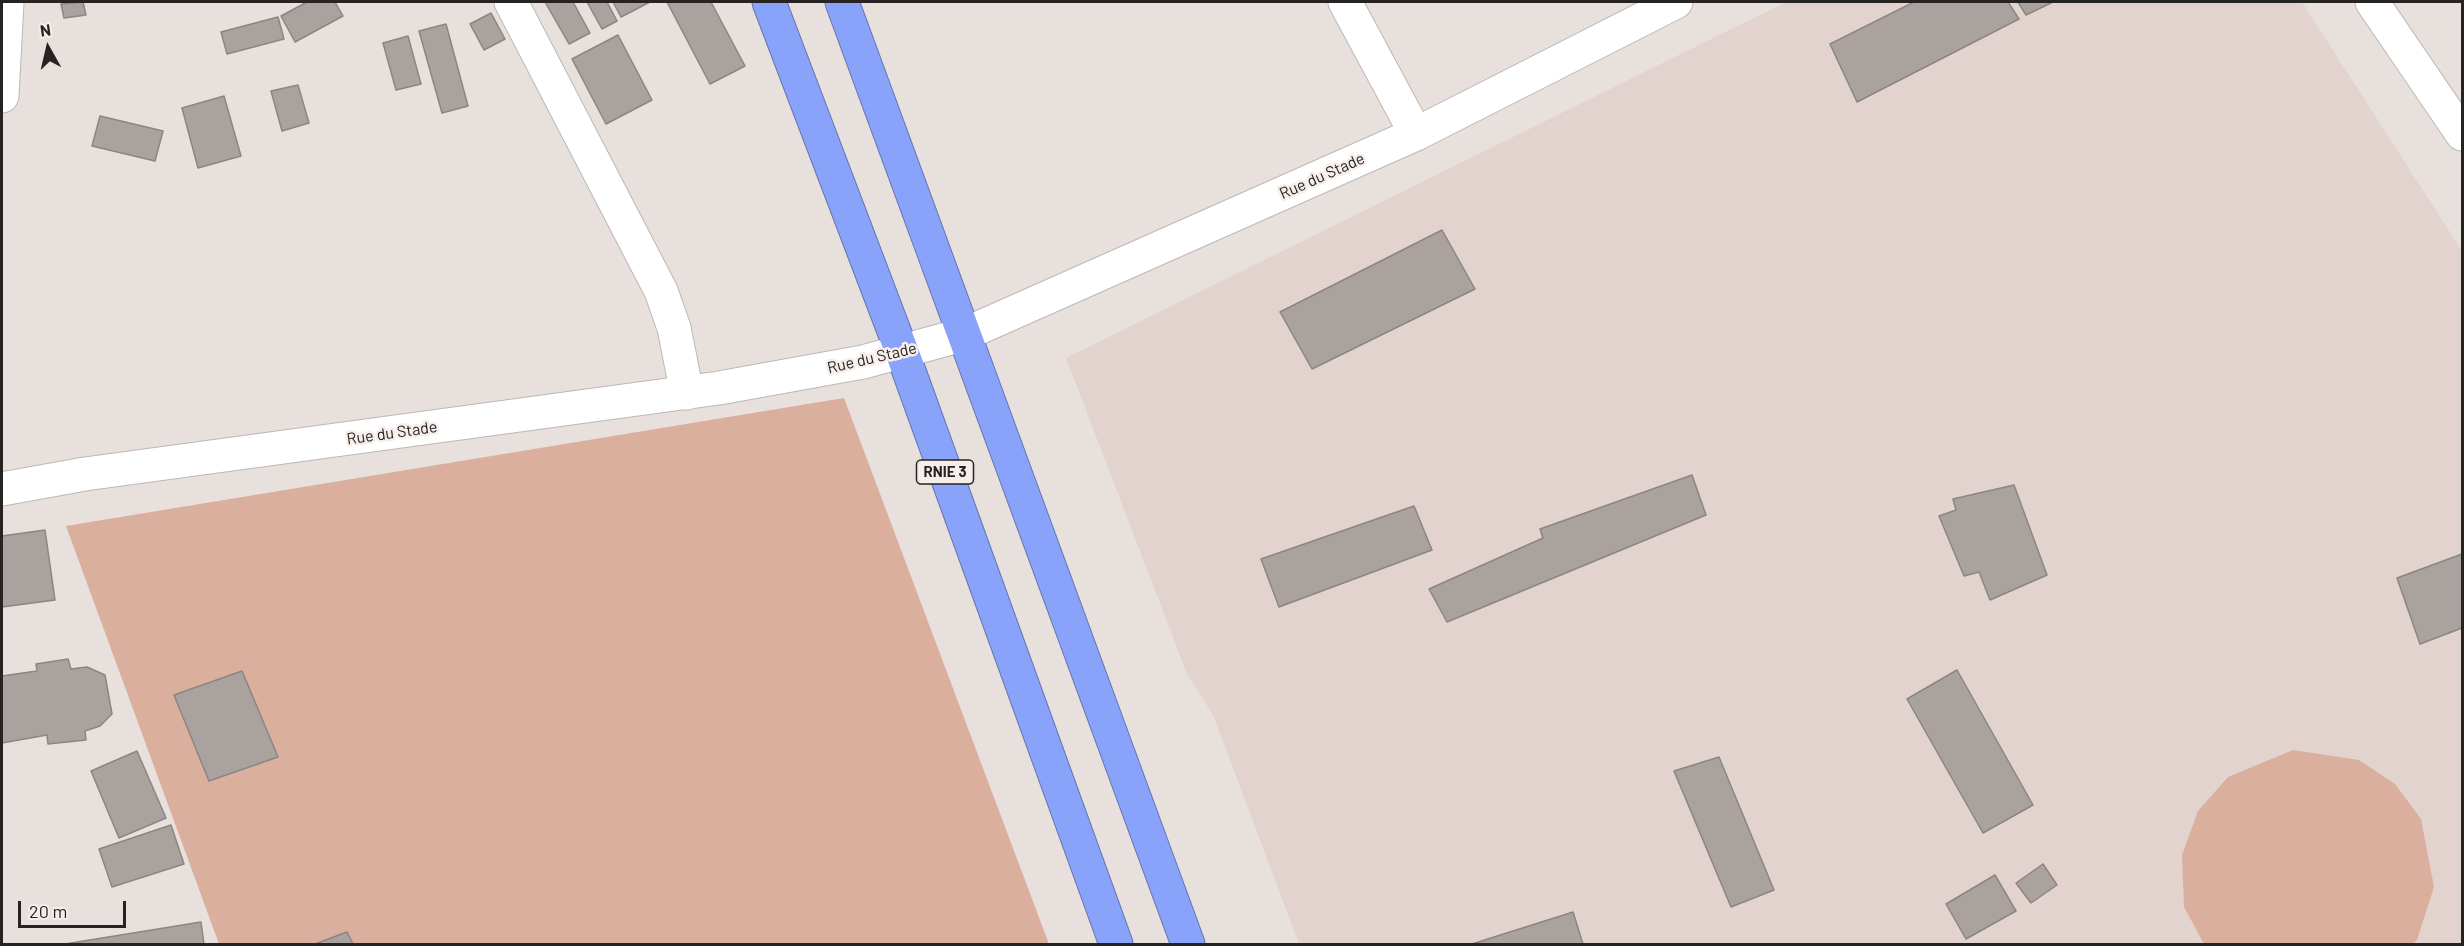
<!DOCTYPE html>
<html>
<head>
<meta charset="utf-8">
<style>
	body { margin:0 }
	#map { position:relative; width:2464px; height:946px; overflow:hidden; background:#e8e0dd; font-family:Barlow,sans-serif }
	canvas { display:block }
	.frame { position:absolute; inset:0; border:3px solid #262322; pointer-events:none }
	.north { position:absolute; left:18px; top:18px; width:60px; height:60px; -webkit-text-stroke:4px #f6eeea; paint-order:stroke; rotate:352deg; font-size:16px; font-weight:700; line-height:24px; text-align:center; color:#262322 }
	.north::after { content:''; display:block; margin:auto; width:21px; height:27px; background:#262322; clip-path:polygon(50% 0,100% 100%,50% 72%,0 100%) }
	.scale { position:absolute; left:18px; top:901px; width:108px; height:27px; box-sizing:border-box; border:3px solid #262322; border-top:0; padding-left:8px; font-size:18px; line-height:21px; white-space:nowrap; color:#262322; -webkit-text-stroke:4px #f6eeea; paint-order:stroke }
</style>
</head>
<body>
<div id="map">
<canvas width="2464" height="946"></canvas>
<div class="frame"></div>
<div class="north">N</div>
<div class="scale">20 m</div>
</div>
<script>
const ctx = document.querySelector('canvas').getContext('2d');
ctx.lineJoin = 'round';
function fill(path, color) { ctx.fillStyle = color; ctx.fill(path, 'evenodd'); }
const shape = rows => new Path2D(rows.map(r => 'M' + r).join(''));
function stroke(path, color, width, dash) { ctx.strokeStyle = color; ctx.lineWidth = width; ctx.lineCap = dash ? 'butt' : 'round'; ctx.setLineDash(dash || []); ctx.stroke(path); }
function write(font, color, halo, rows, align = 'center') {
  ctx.font = font + ' Barlow,sans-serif'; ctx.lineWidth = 5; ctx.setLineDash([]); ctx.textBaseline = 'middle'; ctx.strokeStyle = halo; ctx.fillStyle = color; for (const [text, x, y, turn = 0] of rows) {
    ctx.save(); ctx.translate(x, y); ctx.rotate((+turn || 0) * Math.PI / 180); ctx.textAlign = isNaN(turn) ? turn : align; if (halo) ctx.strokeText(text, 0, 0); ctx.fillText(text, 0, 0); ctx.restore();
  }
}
const built = shape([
	[1786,2,2302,2,2462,251,2462,944,1299,944,1213,715,1187,674,1066,358]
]);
const green = shape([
	[844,398,1049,944,219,944,66,526],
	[2293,750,2359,760,2395,784,2421,819,2434,887,2417,940,2412,944,2204,944,2184,907,2182,855,2198,811,2228,777]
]);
const building = shape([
	[83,2,86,15,64,18,61,4,83,2],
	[307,2,335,2,343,16,295,42,281,16,307,2],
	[545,2,573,2,590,33,569,44,545,2],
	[587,2,607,2,617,21,602,29,587,2],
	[613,2,650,2,621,17,613,2],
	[667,2,711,2,745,66,710,84,667,2],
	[1914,2,2008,2,2019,19,1857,102,1830,44,1914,2],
	[2018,2,2053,2,2026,15,2018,2],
	[491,13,505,39,484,50,470,24,491,13],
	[278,17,284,39,227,54,221,32,278,17],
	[446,24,468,106,442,113,419,31,446,24],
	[618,35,652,100,606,124,572,59,618,35],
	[408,36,421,84,396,90,383,43,408,36],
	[298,85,309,123,282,131,271,91,298,85],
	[224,96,241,156,198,168,182,108,224,96],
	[100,116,163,131,155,161,92,146,100,116],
	[1442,230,1475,289,1312,369,1280,312,1442,230],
	[1692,475,1706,515,1447,622,1429,589,1543,538,1540,529,1692,475],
	[2014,485,2047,575,1990,600,1979,572,1964,576,1939,516,1956,510,1953,499,2014,485],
	[1414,506,1432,550,1279,607,1261,559,1414,506],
	[45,530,55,600,2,607,2,536,45,530],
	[2462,554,2462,628,2420,644,2397,578,2462,554],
	[68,659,71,669,87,667,105,675,112,714,100,726,85,731,86,740,48,744,47,735,2,743,2,676,37,671,36,664,68,659],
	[1957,670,2033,805,1983,833,1907,699,1957,670],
	[242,671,278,757,209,781,174,695,242,671],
	[137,751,166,818,119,838,91,771,137,751],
	[1719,757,1774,890,1731,907,1674,771,1719,757],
	[171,825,184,864,112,887,99,849,171,825],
	[2043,864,2057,885,2031,903,2016,883,2043,864],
	[1995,875,2016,911,1966,939,1946,904,1995,875],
	[1573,912,1583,944,1472,944,1573,912],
	[201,922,204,944,65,944,201,922],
	[347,932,353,944,315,944,347,932]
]);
const minor = shape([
	[511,2,661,291,674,328,687,393],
	[1345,2,1416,134],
	[2372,2,2462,134],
	[2,96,7,2],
	[2,489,85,474,719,388,863,362,965,334,1416,134,1676,2]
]);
const highway = shape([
	[769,2,902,352,1116,944],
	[842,2,1188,944]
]);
const shields = [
	[945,472,57]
];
const shieldNames = [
	["RNIE 3",945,472]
];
const streetNames = [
	["Rue du Stade",1322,176,-24],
	["Rue du Stade",872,358,-13],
	["Rue du Stade",392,433,-8]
];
fill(built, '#e3d3ce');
fill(green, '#daaf9e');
fill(building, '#a9a29f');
stroke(building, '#8c8582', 1.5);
stroke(minor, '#beb7b4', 35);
stroke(highway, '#6676ae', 35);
stroke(minor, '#fff', 33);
stroke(highway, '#89a2fa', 33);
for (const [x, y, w] of shields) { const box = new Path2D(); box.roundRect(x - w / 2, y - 12, w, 24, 4.5); ctx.fillStyle = '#f6eeea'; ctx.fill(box); stroke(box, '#262322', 1.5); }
write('bold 15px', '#262322', null, shieldNames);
write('16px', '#262322', '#f6eeea', streetNames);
</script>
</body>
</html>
